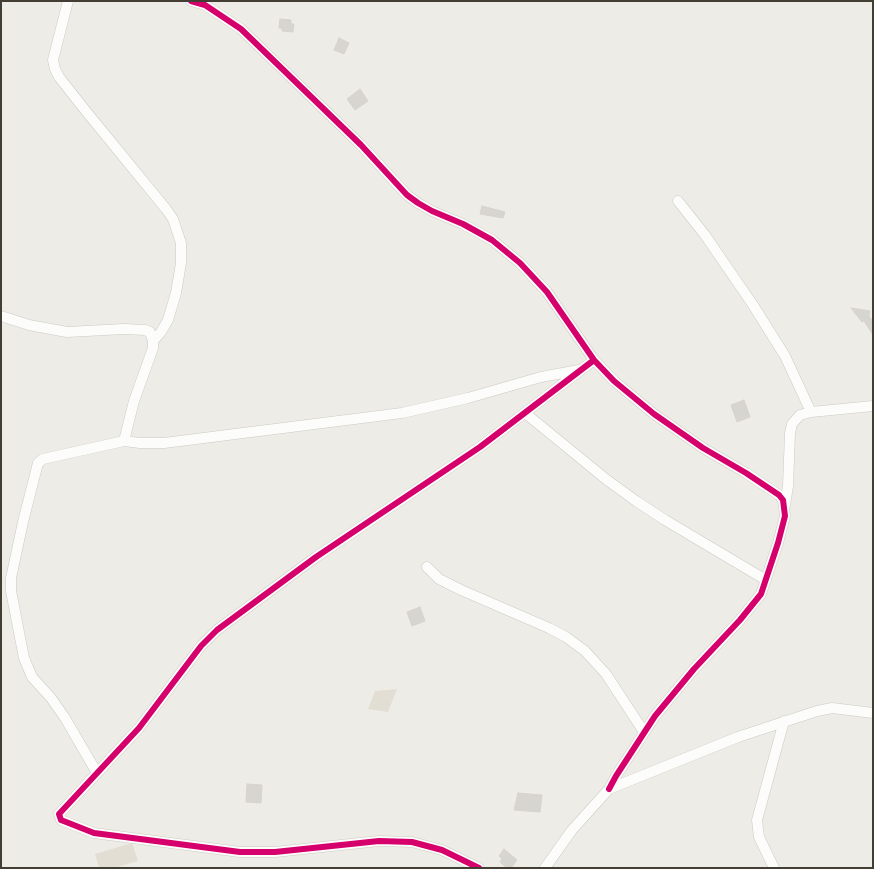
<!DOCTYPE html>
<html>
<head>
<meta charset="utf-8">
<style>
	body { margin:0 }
	#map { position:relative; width:874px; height:869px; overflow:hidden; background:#eeece6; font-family:Montserrat,sans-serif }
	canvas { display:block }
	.frame { position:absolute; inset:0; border:2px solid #433e33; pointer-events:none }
</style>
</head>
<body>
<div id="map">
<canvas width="874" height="869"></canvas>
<div class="frame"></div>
</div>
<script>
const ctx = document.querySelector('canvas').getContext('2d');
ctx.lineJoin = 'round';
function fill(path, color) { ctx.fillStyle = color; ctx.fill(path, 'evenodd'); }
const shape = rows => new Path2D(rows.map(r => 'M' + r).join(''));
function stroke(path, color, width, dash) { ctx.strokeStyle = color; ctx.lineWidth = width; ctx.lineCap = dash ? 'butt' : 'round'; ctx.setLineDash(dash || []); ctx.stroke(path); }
const residential = shape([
	[397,689,388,712,368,709,375,691],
	[132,843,138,861,114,868,99,868,95,854]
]);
const building = shape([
	[280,19,291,20,291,24,294,24,293,32,282,31,282,28,279,28,280,19],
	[339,38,349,43,344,54,334,50,339,38],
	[360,89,368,101,355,110,347,99,360,89],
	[482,206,505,212,503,218,480,214,482,206],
	[851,308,870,311,869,316,873,322,873,335,864,321,862,322,851,308],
	[744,400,750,417,737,422,731,405,744,400],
	[420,607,425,621,412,626,407,612,420,607],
	[247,784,262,785,261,803,246,802,247,784],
	[518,793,542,795,540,812,514,810,518,793],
	[504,849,517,860,511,868,507,868,500,862,502,859,499,856,504,849]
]);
const street = shape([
	[68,1,53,60,55,69,59,77,85,110,166,209,173,219,181,243,181,263,176,293,168,320,161,332,153,341],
	[191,1,205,5,241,29,361,145,407,195,418,203,432,211,463,224,492,240,520,263,547,292,594,360,614,381,654,414,703,448,746,473,779,495,783,500,785,516,778,543,761,594,740,620,694,669,655,716,616,776,609,789],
	[678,201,705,235,753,305,785,356,811,412],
	[1,316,29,325,67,332,124,329,145,330,150,332,153,341,153,348,134,401,124,441],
	[525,413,607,480,636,501,665,520,766,580],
	[785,505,788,486,790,433,792,424,800,415,811,412,873,406],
	[427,567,439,579,461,590,549,628,566,637,585,651,606,674,644,732],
	[97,773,65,718,51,698,32,677,24,658,11,591,11,578,23,522,38,463,43,459,124,441,140,443,164,443,402,413,468,398,541,377,579,370],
	[479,868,442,850,412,842,379,841,275,852,240,852,94,833,61,820,59,814,139,728,201,646,217,630,316,557,480,447,594,360],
	[545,868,572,830,609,789,738,737,817,711,832,708,873,713],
	[774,868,759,837,757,820,784,721]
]);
const cycleway = shape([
	[191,1,205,5,241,29,361,145,407,195,418,203,432,211,463,224,492,240,520,263,547,292,594,360,614,381,654,414,703,448,746,473,779,495,783,500,785,516,778,543,761,594,740,620,694,669,655,716,616,776,609,789],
	[479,868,442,850,412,842,379,841,275,852,240,852,94,833,61,820,59,814,139,728,201,646,217,630,316,557,480,447,594,360]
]);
fill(residential, '#e2ded3');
fill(building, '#d7d5cf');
stroke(building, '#d6d3cc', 1);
stroke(street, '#cccac4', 11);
stroke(street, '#fcfcfb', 10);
stroke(cycleway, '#d6006c', 6);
</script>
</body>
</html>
